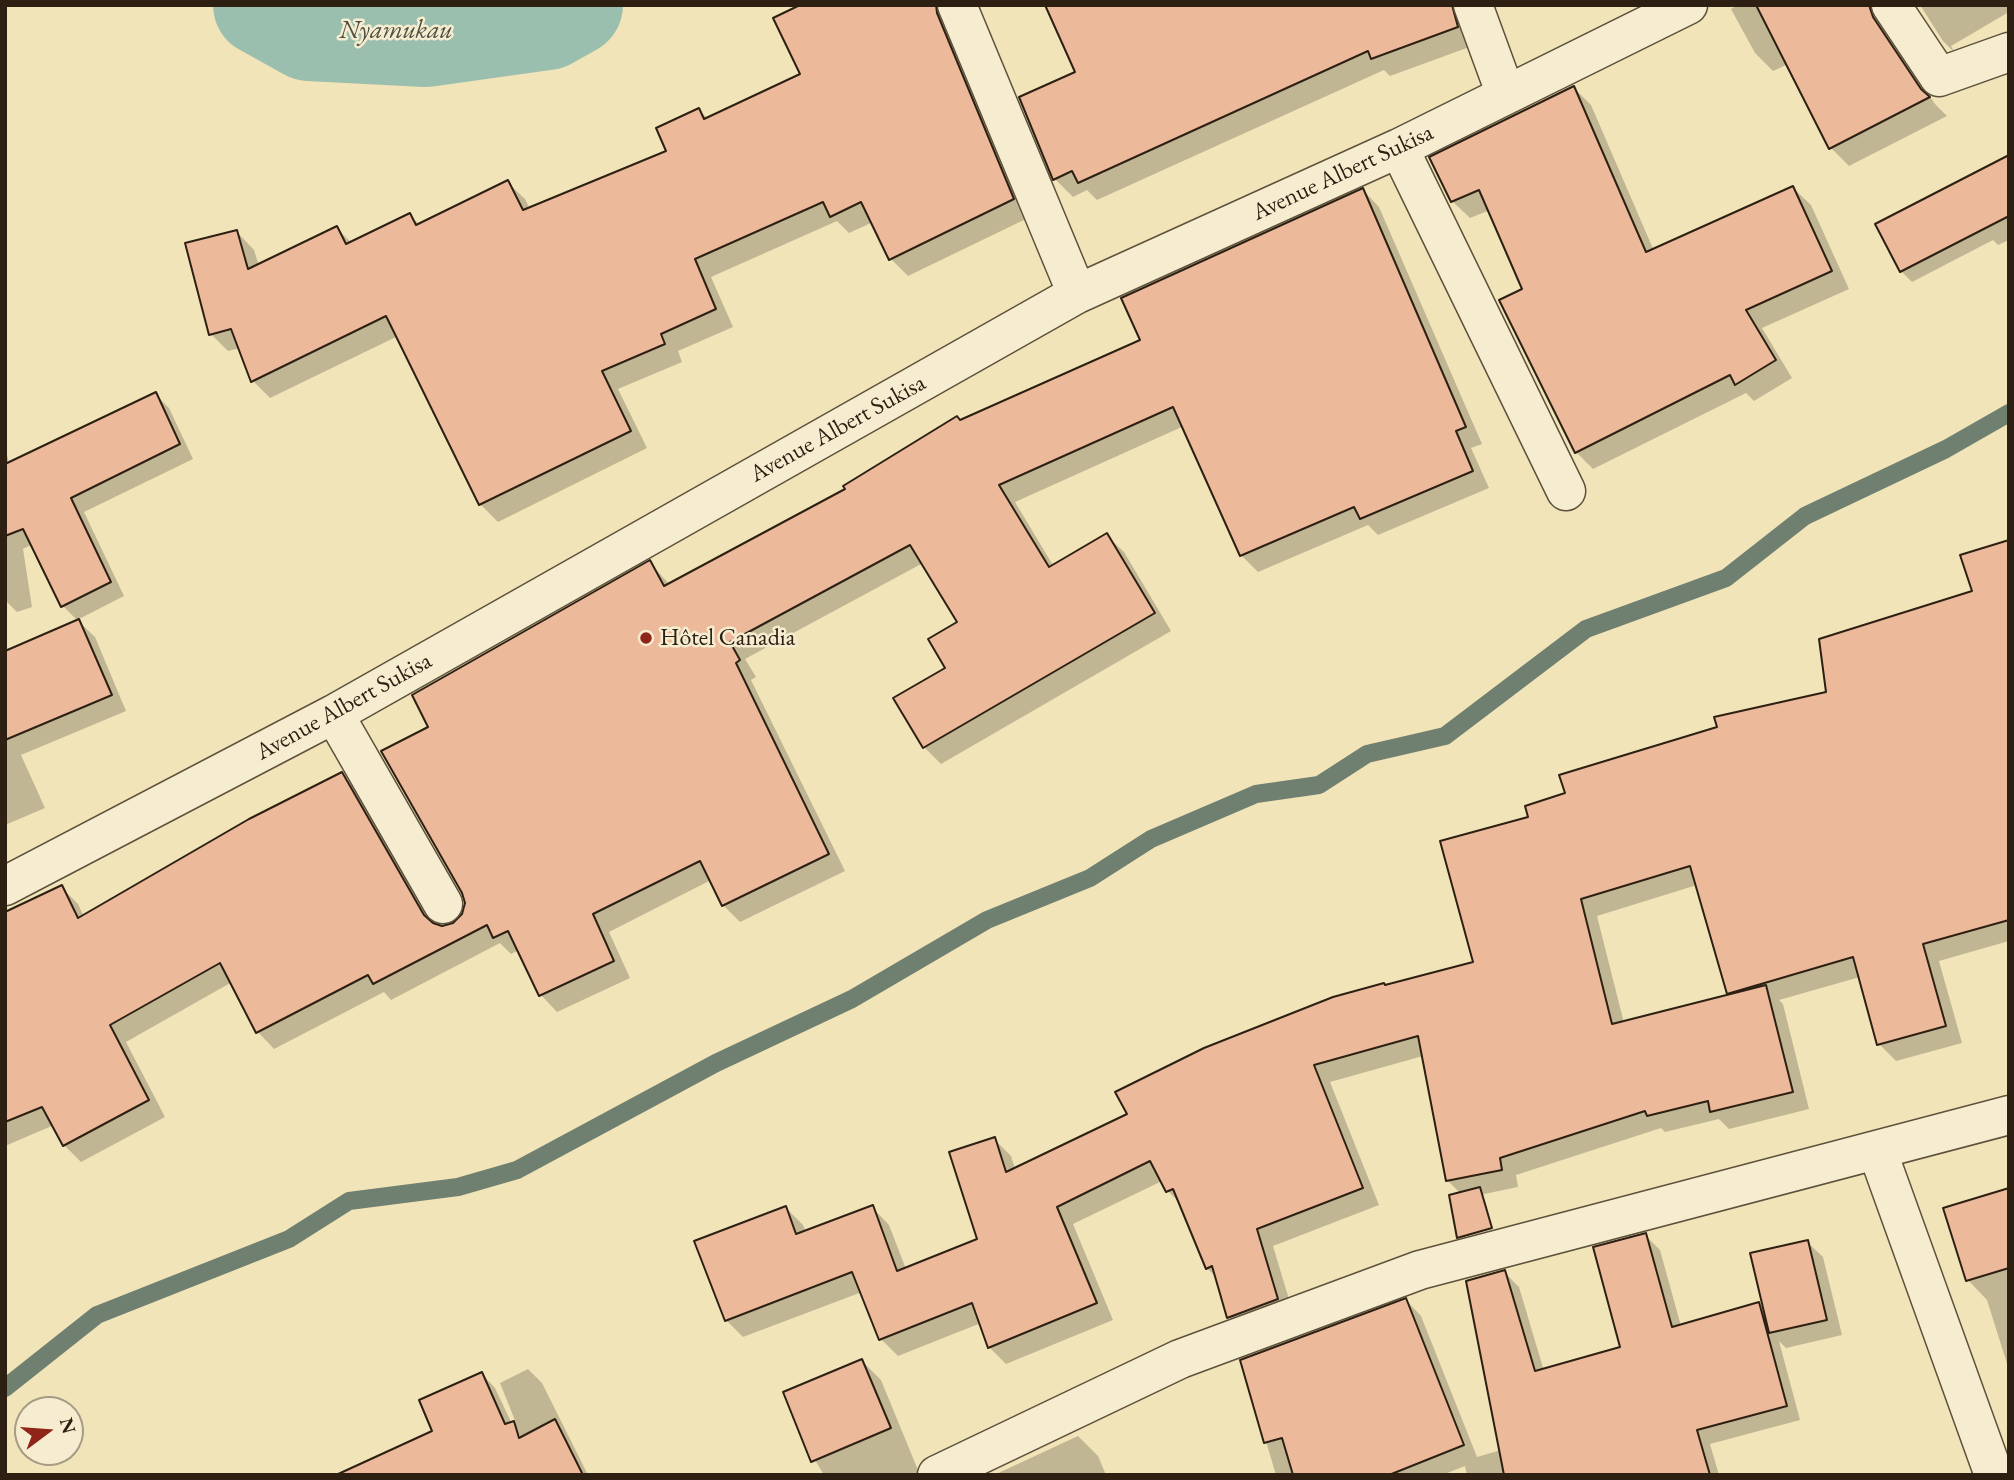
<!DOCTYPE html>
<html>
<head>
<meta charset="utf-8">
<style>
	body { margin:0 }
	#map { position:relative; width:2014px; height:1480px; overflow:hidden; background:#f1e4b8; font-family:"EB Garamond",serif }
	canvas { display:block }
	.frame { position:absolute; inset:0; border:7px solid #2d2013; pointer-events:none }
	.north { position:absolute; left:14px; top:1396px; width:70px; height:70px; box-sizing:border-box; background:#f6edd1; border:2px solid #a69b85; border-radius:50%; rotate:74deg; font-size:19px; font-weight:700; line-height:28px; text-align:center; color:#2d2013 }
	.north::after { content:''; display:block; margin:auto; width:24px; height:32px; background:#8f2418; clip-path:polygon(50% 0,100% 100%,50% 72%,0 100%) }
</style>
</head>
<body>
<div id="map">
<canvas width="2014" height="1480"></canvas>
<div class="frame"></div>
<div class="north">N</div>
</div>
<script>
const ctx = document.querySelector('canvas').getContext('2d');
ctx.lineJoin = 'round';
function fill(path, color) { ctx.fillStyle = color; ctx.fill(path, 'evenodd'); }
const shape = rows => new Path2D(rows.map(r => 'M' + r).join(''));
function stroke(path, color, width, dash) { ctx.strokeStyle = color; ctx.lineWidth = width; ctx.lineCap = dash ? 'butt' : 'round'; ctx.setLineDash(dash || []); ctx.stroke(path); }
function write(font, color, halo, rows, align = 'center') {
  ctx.font = font + ' "EB Garamond",serif'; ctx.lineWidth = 5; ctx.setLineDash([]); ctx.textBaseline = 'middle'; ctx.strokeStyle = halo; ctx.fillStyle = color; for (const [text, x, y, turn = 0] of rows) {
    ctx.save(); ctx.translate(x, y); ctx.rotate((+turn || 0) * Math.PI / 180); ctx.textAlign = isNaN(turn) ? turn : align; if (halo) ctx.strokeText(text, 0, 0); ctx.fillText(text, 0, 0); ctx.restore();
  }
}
const shadow = shape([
	[804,5,947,5,1030,217,908,276,891,259,873,222,849,233,837,221,711,277,733,327,678,351,682,362,618,389,647,448,498,522,480,504,398,336,270,398,253,381,240,348,228,351,211,334,237,232,254,250,259,266,336,228,352,243,409,215,420,225,507,182,525,199,530,209,668,152,699,110,708,119,802,74],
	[1047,5,1460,5,1475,45,1390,76,1384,70,1097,200,1087,190,1073,197,1055,179,1021,98,1077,73],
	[1738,5,1897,5,1890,37,1935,104,1947,116,1849,166,1831,148,1788,64,1773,71,1755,53,1731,9],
	[1920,5,2009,5,2009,12,1951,46,1954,52,1943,41],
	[1574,88,1591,105,1654,251,1793,188,1811,205,1849,289,1762,328,1792,378,1754,401,1746,393,1593,469,1576,452,1524,290,1490,210,1470,218,1452,201],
	[2009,165,2009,240,1998,245,1993,240,1912,282,1901,271],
	[1363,190,1379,207,1482,444,1471,448,1489,488,1378,535,1368,525,1258,572,1241,555,1184,426,1015,502,1054,567,1107,536,1124,552,1171,631,941,764,924,747,960,623,923,563,745,659,756,677,751,680,845,871,740,922,723,905,711,880,609,932,630,978,557,1012,541,995,519,950,511,954,500,943,391,1000,384,992,274,1049,258,1032,232,982,126,1042,165,1117,81,1162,64,1145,54,1125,5,1146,5,914,61,887,78,904,84,917,341,774,358,791,436,926,442,928,454,925,464,915,467,903,430,728,650,563,670,585,847,490,961,422,1142,341],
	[155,394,169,408,193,459,84,512,124,596,77,620,95,637,126,711,21,755,45,808,5,825,5,653,79,622,63,606,33,544,23,549,32,607,17,612,5,600,5,445,9,464],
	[2009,545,2009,941,1939,961,1962,1043,1896,1061,1879,1044,1860,977,1779,1000,1783,1004,1809,1109,1729,1129,1719,1119,1665,1132,1661,1128,1516,1175,1518,1187,1465,1198,1448,1181,1423,1056,1330,1082,1379,1205,1273,1246,1294,1316,1246,1334,1229,1317,1217,1278,1207,1268,1182,1205,1168,1191,1162,1181,1073,1224,1113,1320,1006,1364,989,1347,981,1323,898,1356,881,1339,862,1292,743,1337,726,1320,786,1208,803,1225,806,1232,872,1207,889,1225,906,1269,979,1240,994,1139,1011,1156,1015,1169,1129,1115,1386,986,1475,964,1530,819,1567,794,1828,694,1974,593],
	[1697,885,1728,993,1731,996,1624,1023,1597,916],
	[2009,1189,2009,1370,1987,1300,1968,1280],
	[1645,1235,1660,1250,1681,1326,1759,1304,1765,1311,1807,1242,1823,1257,1842,1335,1786,1348,1779,1341,1800,1420,1710,1444,1719,1475,1467,1475,1465,1466,1442,1475,1276,1475,1242,1361,1406,1300,1421,1316,1477,1457,1501,1450,1504,1272,1519,1287,1544,1371,1623,1348],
	[862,1361,881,1380,920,1475,824,1475,806,1445],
	[528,1369,542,1383,588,1475,340,1475,435,1432,482,1374,495,1388,512,1424,516,1423,500,1383],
	[515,1431,522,1438,518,1441],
	[1078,1436,1098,1456,1106,1475,994,1475]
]);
const stream = shape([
	[5,1388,97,1315,289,1239,349,1201,458,1187,517,1170,716,1063,852,999,987,920,1090,878,1151,839,1256,794,1319,785,1367,754,1445,736,1586,629,1726,578,1805,516,1946,449,2009,413]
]);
const river = shape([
	[264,5,309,30,426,36,547,19,572,5]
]);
const building = shape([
	[800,5,936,5,937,13,1014,199,889,260,861,202,830,217,823,202,695,259,716,309,661,334,665,344,602,371,631,431,479,505,386,316,251,382,231,329,209,335,185,243,237,230,248,269,337,226,346,244,410,213,416,225,508,180,523,210,666,151,656,128,699,108,704,119,800,74,773,18,800,5],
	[1045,5,1452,5,1458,27,1371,59,1368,51,1078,183,1072,171,1053,180,1019,97,1075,72,1045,5],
	[1756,5,1869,5,1873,17,1921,89,1930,97,1829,149,1756,5],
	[1574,86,1646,252,1793,186,1832,271,1746,310,1776,360,1735,385,1730,375,1575,453,1499,300,1522,289,1479,190,1451,202,1429,157,1574,86],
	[2009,155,2009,216,1900,272,1875,224,2009,155],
	[1363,188,1466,427,1456,431,1473,471,1360,519,1354,507,1240,556,1173,407,999,485,1049,567,1107,533,1155,613,923,748,893,698,945,668,928,639,957,622,910,545,730,642,740,660,736,663,829,854,722,906,700,861,593,914,614,961,539,996,508,931,493,938,487,925,373,984,368,975,256,1033,220,963,110,1025,149,1100,63,1146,42,1107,5,1122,5,912,62,885,78,918,249,819,342,772,424,915,433,923,442,926,453,923,462,914,465,903,462,893,381,751,428,727,412,695,650,560,664,586,845,489,843,486,957,416,960,420,1140,340,1121,298,1363,188],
	[156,392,180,444,71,498,111,582,61,607,23,529,5,536,5,464,156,392],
	[2009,540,2009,920,1923,944,1946,1026,1877,1045,1853,957,1727,994,1690,866,1581,899,1612,1024,1766,985,1793,1092,1710,1112,1708,1101,1647,1116,1645,1111,1500,1158,1502,1170,1446,1181,1418,1036,1314,1065,1363,1188,1257,1229,1278,1299,1227,1318,1212,1266,1206,1269,1173,1189,1166,1192,1150,1161,1057,1207,1097,1303,988,1348,972,1303,879,1340,852,1272,725,1321,694,1241,786,1206,796,1234,873,1205,897,1271,977,1239,949,1152,995,1137,1006,1172,1127,1114,1115,1092,1204,1048,1333,997,1384,983,1385,985,1473,962,1440,841,1528,817,1525,806,1565,793,1559,775,1717,727,1714,717,1826,692,1819,639,1972,591,1960,555,2009,540],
	[79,619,112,695,5,740,5,651,79,619],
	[1480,1187,1492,1228,1457,1238,1449,1195,1480,1187],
	[2009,1188,2009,1268,1966,1281,1943,1208,2009,1188],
	[1646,1233,1672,1327,1759,1302,1787,1406,1697,1430,1710,1475,1504,1475,1466,1281,1505,1270,1535,1371,1620,1347,1593,1247,1646,1233],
	[1808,1240,1827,1320,1769,1333,1750,1253,1808,1240],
	[1406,1298,1464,1445,1389,1475,1293,1475,1282,1438,1264,1443,1240,1360,1406,1298],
	[862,1359,891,1428,811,1462,783,1392,862,1359],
	[482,1372,505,1424,514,1421,519,1438,555,1419,583,1475,336,1475,432,1431,419,1400,482,1372]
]);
const minor = shape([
	[957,5,1077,294],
	[1473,5,1506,95],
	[1891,5,1939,77,2009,52],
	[1399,148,1566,491],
	[334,714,443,904],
	[5,886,334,714,1077,294,1399,148,1688,5],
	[1877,1150,1994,1475],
	[937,1475,1180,1359,1420,1270,2009,1115]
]);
const markers = [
	[646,638,7,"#8f2418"]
];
const streetNames = [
	["Avenue Albert Sukisa",1343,173,-25],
	["Avenue Albert Sukisa",838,429,-29],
	["Avenue Albert Sukisa",344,707,-29]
];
const poiNames = [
	["Hôtel Canadia",660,638]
];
const waterNames = [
	["Nyamukau",396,31]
];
fill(shadow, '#0003');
stroke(stream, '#6f7f70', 18);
stroke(river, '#9bbfae', 102);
fill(building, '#ecb99a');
stroke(building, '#2d2013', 2);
stroke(minor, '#5e513c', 41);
stroke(minor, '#f6edd1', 38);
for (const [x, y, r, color] of markers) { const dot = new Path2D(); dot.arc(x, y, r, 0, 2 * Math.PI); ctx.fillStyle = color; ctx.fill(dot); stroke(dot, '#f6edd1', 2.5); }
write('24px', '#2d2013', '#f6edd1', streetNames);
write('24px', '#2d2013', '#f6edd1', poiNames, 'left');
write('italic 26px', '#4e5042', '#f6edd1', waterNames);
</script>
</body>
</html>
